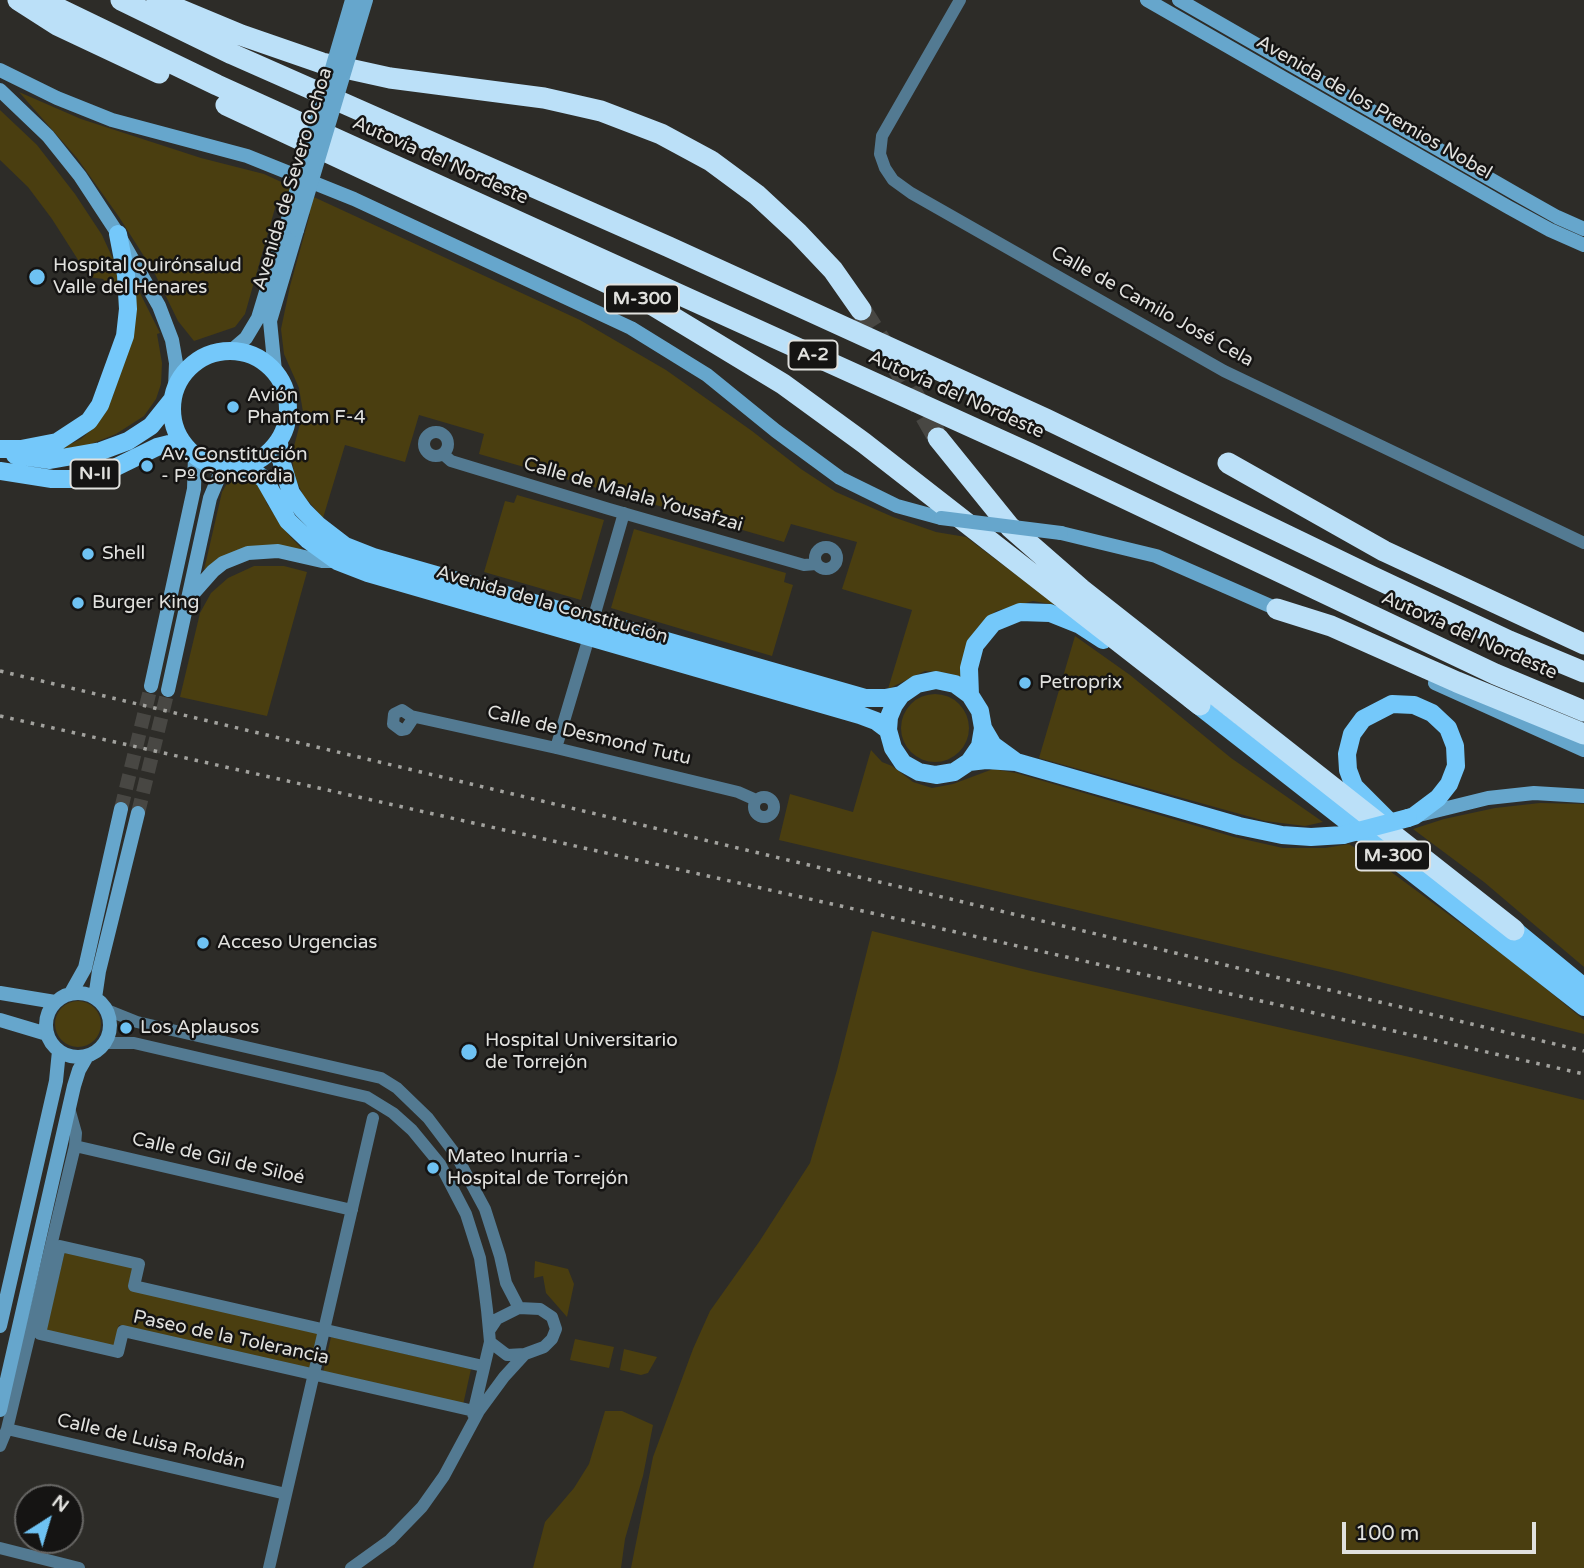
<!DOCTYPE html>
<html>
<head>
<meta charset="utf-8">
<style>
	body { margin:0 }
	#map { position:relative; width:1584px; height:1568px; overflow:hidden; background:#2d2c28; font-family:"Varela Round",sans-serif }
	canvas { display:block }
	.north { position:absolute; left:14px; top:1484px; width:70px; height:70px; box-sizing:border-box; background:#151413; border:2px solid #676664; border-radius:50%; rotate:37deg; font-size:19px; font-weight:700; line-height:28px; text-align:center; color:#e1e1de }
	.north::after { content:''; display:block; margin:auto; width:24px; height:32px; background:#6ec2f3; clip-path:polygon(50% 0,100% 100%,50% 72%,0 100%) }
	.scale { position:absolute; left:1342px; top:1522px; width:194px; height:32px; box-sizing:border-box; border:4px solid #e1e1de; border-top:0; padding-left:9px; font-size:21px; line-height:24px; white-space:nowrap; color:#e1e1de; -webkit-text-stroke:5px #151413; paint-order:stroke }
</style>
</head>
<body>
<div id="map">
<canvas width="1584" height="1568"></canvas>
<div class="north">N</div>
<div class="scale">100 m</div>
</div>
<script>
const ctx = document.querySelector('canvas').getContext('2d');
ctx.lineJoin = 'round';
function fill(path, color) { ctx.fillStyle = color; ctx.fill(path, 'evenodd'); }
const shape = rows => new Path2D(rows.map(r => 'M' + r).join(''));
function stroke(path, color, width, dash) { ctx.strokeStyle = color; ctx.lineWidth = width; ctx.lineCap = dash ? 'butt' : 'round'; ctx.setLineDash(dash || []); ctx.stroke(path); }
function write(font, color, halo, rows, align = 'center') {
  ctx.font = font + ' "Varela Round",sans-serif'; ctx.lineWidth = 5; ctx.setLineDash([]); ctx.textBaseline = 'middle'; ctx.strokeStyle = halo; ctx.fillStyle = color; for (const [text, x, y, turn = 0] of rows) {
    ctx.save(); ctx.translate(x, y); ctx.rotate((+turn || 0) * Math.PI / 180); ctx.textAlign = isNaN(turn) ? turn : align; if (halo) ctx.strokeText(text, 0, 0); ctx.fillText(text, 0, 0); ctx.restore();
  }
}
const green = shape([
	[19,92,81,119,201,158,264,174,580,320,666,370,752,431,801,469,836,492,893,517,936,532,966,537,1056,605,1033,601,996,611,978,627,968,643,962,677,947,673,925,671,888,689,912,610,842,589,857,542,791,524,784,542,479,454,484,434,419,415,405,462,345,445,323,518,303,495,294,475,292,454,303,412,299,388,284,354,281,329,290,286,310,214,277,201,245,314,235,327,194,341,178,321,154,272,119,217,77,158],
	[0,110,37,145,75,194,102,235,114,261,121,290,113,291,103,279,89,277,52,219,28,187,0,160],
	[134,286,138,289,160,333,157,334,162,363,161,384,156,399,144,416,116,434,86,446,64,449,62,448,81,439,91,430,99,420,113,396,126,353],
	[246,479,254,481,261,488,267,504,288,534,303,550,219,558,204,570,222,492,229,480],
	[517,495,604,520,581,600,484,572,505,501,514,503],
	[634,529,786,573,784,582,793,585,772,656,611,608],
	[254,566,284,566,307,572,267,716,180,697,200,613,211,593,228,578],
	[1075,636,1130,675,1231,758,1323,822,1305,826,1265,821,1039,758],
	'901 728a34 34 0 1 1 68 0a34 34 0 1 1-68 0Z',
	[871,750,882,762,892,766,913,782,932,788,953,784,993,769,1016,773,1234,837,1283,848,1325,848,1349,844,1383,866,1517,965,1584,1020,1584,1034,1341,972,779,840,790,794,853,812],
	[1540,803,1584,804,1584,967,1484,882,1413,829,1444,819,1495,808],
	[872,931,1031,971,1414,1058,1584,1100,1584,1568,631,1568,653,1457,693,1349,710,1311,759,1242,810,1163,837,1070],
	'55 1024a23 23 0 1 1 46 0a23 23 0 1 1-46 0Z',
	[65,1251,133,1267,128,1288,318,1333,309,1370,119,1325,114,1347,46,1330],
	[535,1261,568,1269,574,1284,567,1317,546,1293,543,1276,534,1278],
	[331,1337,471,1369,463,1405,323,1373],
	[575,1339,614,1347,609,1368,570,1360],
	[624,1349,657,1357,648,1373,641,1375,620,1370],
	[605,1411,622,1411,653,1425,643,1476,625,1539,621,1568,533,1568,545,1522,574,1488,589,1464]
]);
const secondaryTunnel = shape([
	[121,809,151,686],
	[138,813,168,690]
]);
const highwayTunnel = shape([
	[861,310,901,373,938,438]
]);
const street = shape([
	[960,0,882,136,880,154,885,168,893,180,911,193,1224,371,1584,543],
	'424 444a12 12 0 1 1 24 0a12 12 0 1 1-24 0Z',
	[443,454,451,461,609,509,804,565,816,564],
	'815 558a11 11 0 1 1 22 0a11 11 0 1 1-22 0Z',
	[593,620,624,513],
	[411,716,412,720,406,729,401,730,393,724,394,714,402,710,411,716,556,748,738,792,756,800],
	[556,748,589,637],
	'754 807a10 10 0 1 1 20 0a10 10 0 1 1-20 0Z',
	[107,1010,137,1022,381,1078,397,1088,428,1118,456,1155,485,1209,500,1256,506,1283,519,1308],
	[104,1043,134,1043,367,1097,393,1113,412,1130,440,1164,466,1214,480,1258,484,1286,487,1310,489,1331,490,1342,507,1355,525,1354,544,1347,552,1339,556,1329,552,1317,540,1309,519,1308,497,1319,489,1331],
	[75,1146,352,1210],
	[474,1411,123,1331,118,1352,40,1334,60,1246,139,1264,134,1286,483,1366],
	[473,1414,490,1342],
	[7,1429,286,1494],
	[0,1446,7,1429,75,1146,76,1133,69,1108],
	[0,1548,79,1568],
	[269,1568,373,1118],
	[351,1568,390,1540,422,1507,444,1476,479,1411,504,1377,525,1354]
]);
const secondary = shape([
	[1147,0,1508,207,1550,230,1584,245],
	[1179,0,1518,195,1557,217,1584,229],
	[0,70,57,98,112,120,247,156,354,199,631,328,707,375,776,431,840,478,897,506,941,518],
	[0,90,48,136,80,176,118,234,159,306,172,340,176,363,175,388],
	[232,350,246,338,258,318,286,226],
	[275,371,270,321,297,230],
	[1061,533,1156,556,1284,612],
	[190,597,213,571,223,563,248,553,278,551,322,561,337,561],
	[1435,683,1584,750],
	[151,686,194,489,195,455],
	[168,690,210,498,223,467],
	[1419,815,1488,798,1534,793,1584,796],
	[0,993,55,1002],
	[71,993,85,968,121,809],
	'46 1025a32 32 0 1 1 64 0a32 32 0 1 1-64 0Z',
	[95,998,99,971,138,813],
	[0,1020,47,1034],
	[0,1326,56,1081,59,1051],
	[0,1410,74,1086,79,1070,87,1056]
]);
const primary = shape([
	'172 409a58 58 0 1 1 116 0a58 58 0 1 1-116 0Z',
	[279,443,281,460,291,493,303,510,319,526,345,546,373,557,865,698,885,698,901,695],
	[0,449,21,449,57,442,89,421,100,405,125,336,128,309,126,275,118,234],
	[15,455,50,460,101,451,128,441,151,426,171,401],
	[239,467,253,471,264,479,288,521,308,540,337,561,368,573,860,715,876,721,888,730],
	[0,471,52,479,78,479,108,471,157,447,169,444,185,446],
	[970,695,969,668,975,645,993,623,1020,612,1050,613,1080,625,1103,640],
	[1190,699,1584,1007],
	[983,728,980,746,969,762,954,772,936,775,919,772,903,763,893,748,888,730,889,717,894,705,901,695,917,684,936,680,955,684,970,695,980,711,983,728,993,745,1015,761],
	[969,762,986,760,1016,762,1239,826,1282,835,1311,837,1343,835],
	[1387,819,1354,786,1348,770,1347,754,1352,734,1363,719,1392,704,1414,705,1432,713,1448,728,1455,746,1456,766,1449,784,1438,798,1414,816,1408,818],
	[1505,922,1584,987]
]);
const highway = shape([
	[18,0,57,25,159,73],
	[41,0,217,85,1029,453,1495,674,1584,711],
	[121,0,232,54,669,247,1046,419,1373,577,1509,641,1584,672],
	[157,0,241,35,322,63,390,78,544,98,601,111,661,134,711,161,757,195,798,233,833,270,861,310],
	[226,105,646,301,783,384,864,443,1200,705],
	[938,438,1010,527,1081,589,1514,930],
	[1228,463,1384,551,1584,644],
	[1277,609,1331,626,1457,682,1584,734]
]);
const rail = shape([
	[0,671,1584,1051],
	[0,716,1584,1074]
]);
const secondaryBridge = shape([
	[286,226,352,0],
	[297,230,366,0],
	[941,518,1061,533]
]);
const primaryBridge = shape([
	[1343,835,1408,818]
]);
const markers = [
	[37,277,9,"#6ec2f3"],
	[233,407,7,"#6ec2f3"],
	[147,466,7,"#6ec2f3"],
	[88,554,7,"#6ec2f3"],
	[78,603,7,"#6ec2f3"],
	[1025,683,7,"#6ec2f3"],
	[203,943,7,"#6ec2f3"],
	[126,1028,7,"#6ec2f3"],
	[469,1052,9,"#6ec2f3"],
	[433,1168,7,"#6ec2f3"]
];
const shields = [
	[642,299,74],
	[813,355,49],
	[95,474,49],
	[1393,856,74]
];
const shieldNames = [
	["M-300",642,299],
	["A-2",813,355],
	["N-II",95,474],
	["M-300",1393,856]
];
const streetNames = [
	["Avenida de los Premios Nobel",1374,108,30],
	["Autovía del Nordeste",440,161,24],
	["Avenida de Severo Ochoa",293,179,-73],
	["Calle de Camilo José Cela",1152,307,29],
	["Autovía del Nordeste",956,395,24],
	["Calle de Malala Yousafzai",633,495,16],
	["Avenida de la Constitución",552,605,16],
	["Autovía del Nordeste",1469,636,24],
	["Calle de Desmond Tutu",589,736,13],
	["Calle de Gil de Siloé",218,1159,13],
	["Paseo de la Tolerancia",231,1338,12],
	["Calle de Luisa Roldán",151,1442,13]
];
const poiNames = [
	["Hospital Quirónsalud",53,266],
	["Valle del Henares",53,288],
	["Avión",247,396],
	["Phantom F-4",247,418],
	["Av. Constitución",161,455],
	["- Pº Concordia",161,477],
	["Shell",102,554],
	["Burger King",92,603],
	["Petroprix",1039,683],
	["Acceso Urgencias",217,943],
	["Los Aplausos",140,1028],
	["Hospital Universitario",485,1041],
	["de Torrejón",485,1063],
	["Mateo Inurria -",447,1157],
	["Hospital de Torrejón",447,1179]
];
fill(green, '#4a3e10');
stroke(secondaryTunnel, '#484743', 14, [14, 7]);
stroke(highwayTunnel, '#484743', 21, [21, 10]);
stroke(street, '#537a92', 12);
stroke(secondary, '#66a6cc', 14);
stroke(primary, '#74c8fa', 18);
stroke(highway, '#bbe0f8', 21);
stroke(rail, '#a2a29e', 3.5, [3.5, 7]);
stroke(secondaryBridge, '#66a6cc', 14);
stroke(primaryBridge, '#74c8fa', 18);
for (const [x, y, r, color] of markers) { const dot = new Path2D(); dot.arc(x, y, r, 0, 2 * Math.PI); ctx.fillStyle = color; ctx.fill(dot); stroke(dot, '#151413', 2.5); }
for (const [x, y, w] of shields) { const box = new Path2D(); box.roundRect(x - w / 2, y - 14.5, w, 29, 5); ctx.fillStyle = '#151413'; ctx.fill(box); stroke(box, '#e1e1de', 2); }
write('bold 18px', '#e1e1de', null, shieldNames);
write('19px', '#e1e1de', '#151413', streetNames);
write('19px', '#e1e1de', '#151413', poiNames, 'left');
</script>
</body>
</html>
